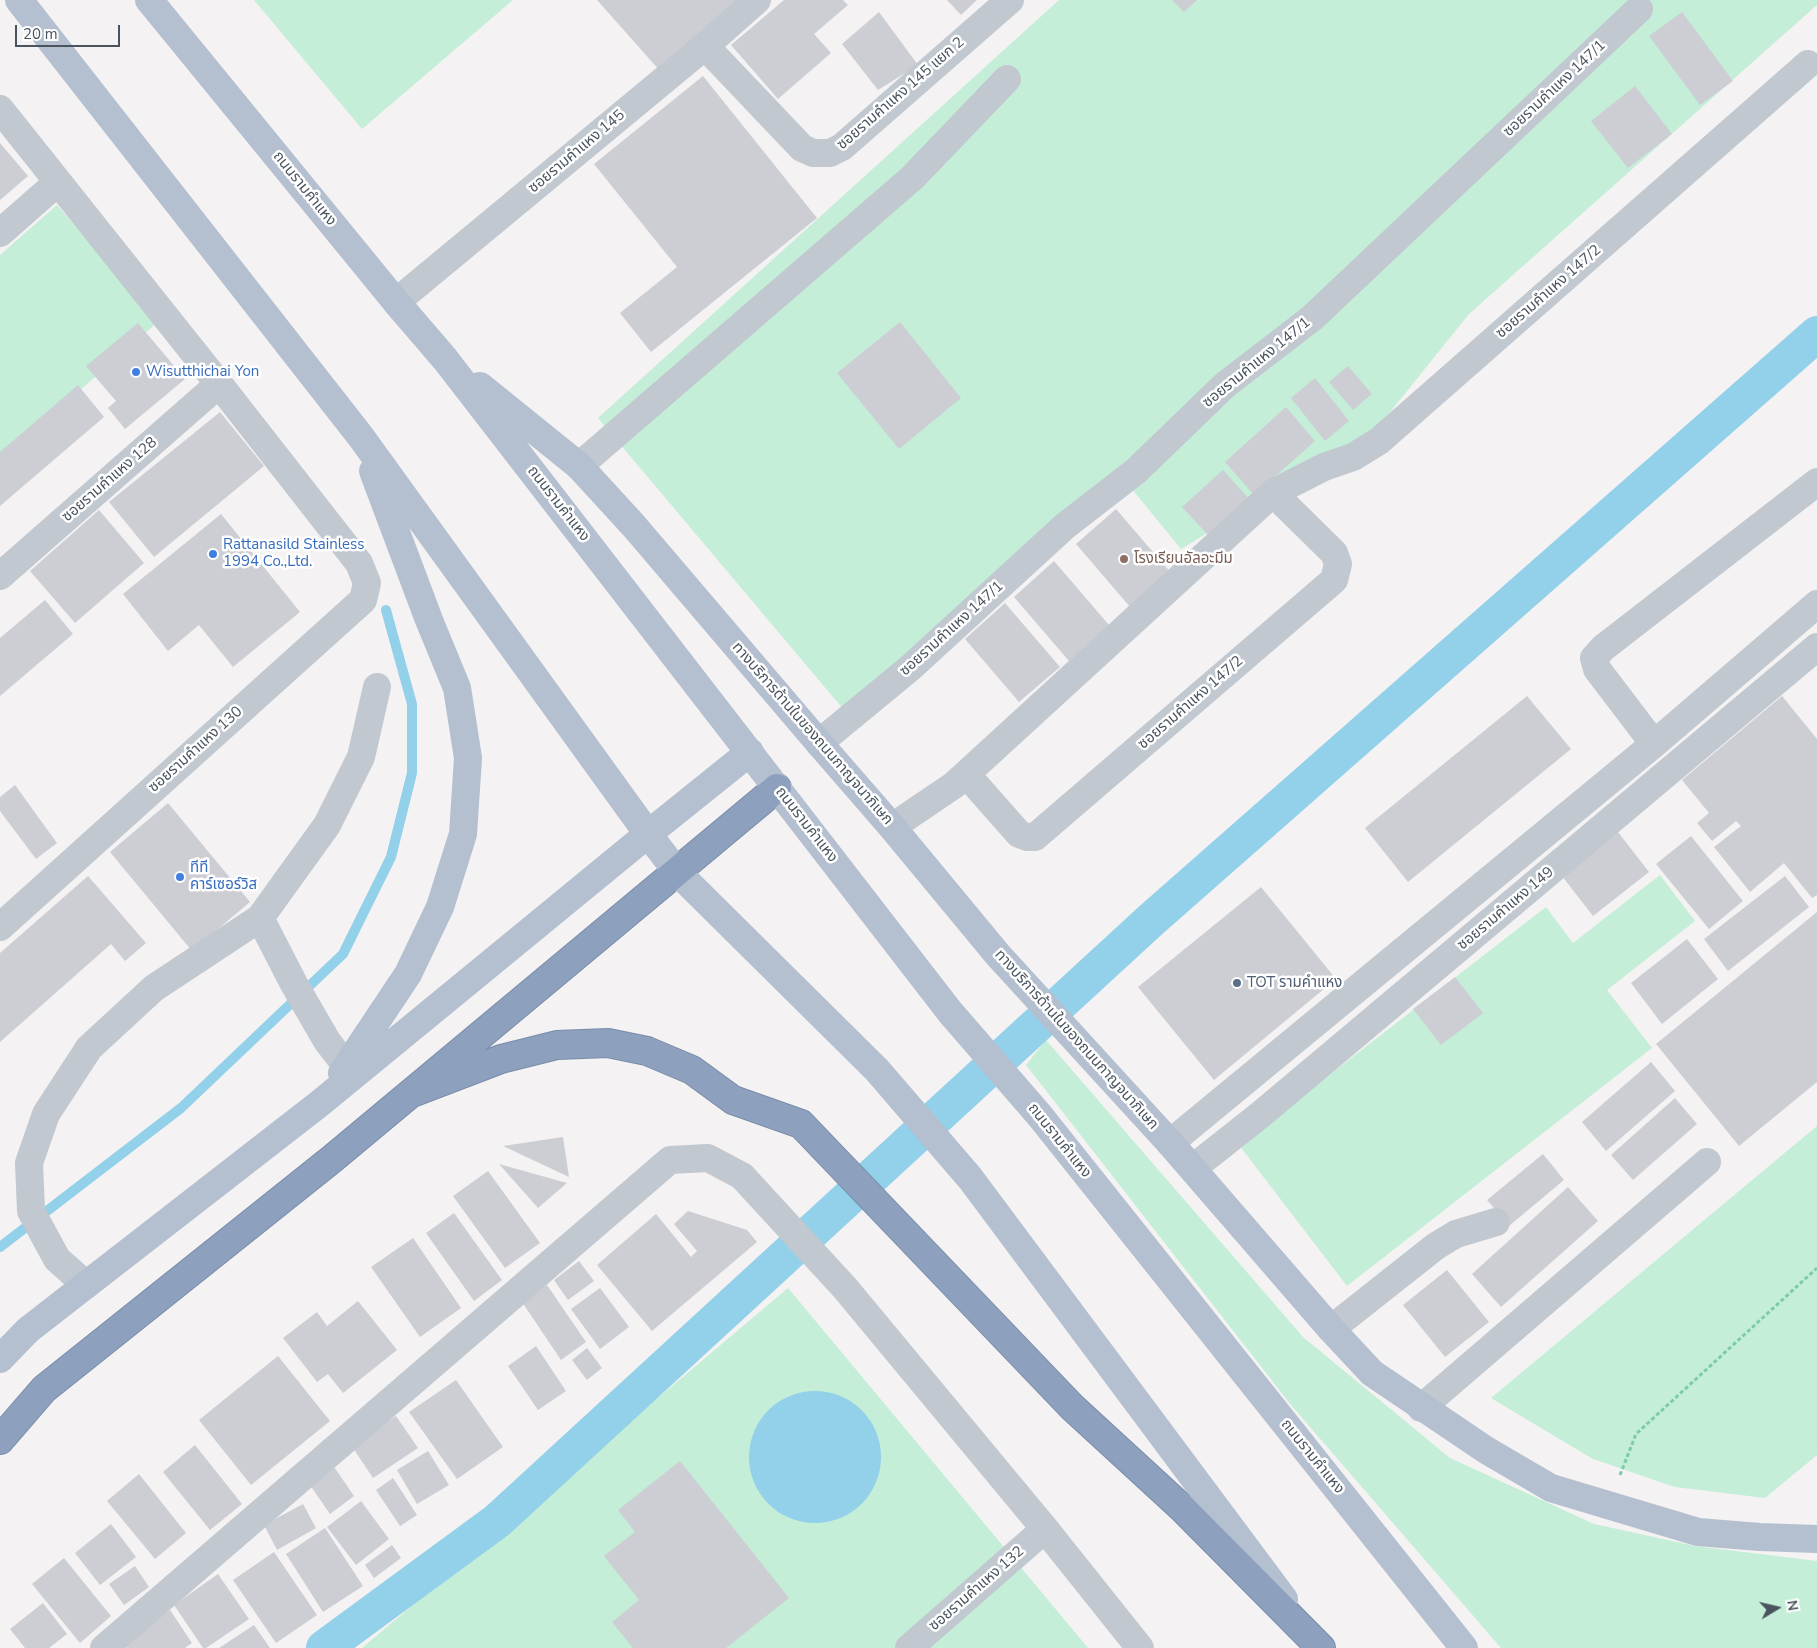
<!DOCTYPE html>
<html>
<head>
<meta charset="utf-8">
<style>
	body { margin:0 }
	#map { position:relative; width:1817px; height:1648px; overflow:hidden; background:#f4f2f2; font-family:"Nunito Sans",sans-serif }
	canvas { display:block }
	.north { position:absolute; left:1752px; top:1583px; width:50px; height:50px; -webkit-text-stroke:4px #fff; paint-order:stroke; rotate:81deg; font-size:14px; font-weight:700; line-height:20px; text-align:center; color:#4a545f }
	.north::after { content:''; display:block; margin:auto; width:18px; height:22px; background:#4a545f; clip-path:polygon(50% 0,100% 100%,50% 72%,0 100%) }
	.scale { position:absolute; left:15px; top:25px; width:105px; height:22px; box-sizing:border-box; border:2px solid #4a545f; border-top:0; padding-left:6px; font-size:15px; line-height:18px; white-space:nowrap; color:#4a545f; -webkit-text-stroke:4px #fff; paint-order:stroke }
</style>
</head>
<body>
<div id="map">
<canvas width="1817" height="1648"></canvas>
<div class="north">N</div>
<div class="scale">20 m</div>
</div>
<script>
const ctx = document.querySelector('canvas').getContext('2d');
ctx.lineJoin = 'round';
function fill(path, color) { ctx.fillStyle = color; ctx.fill(path, 'evenodd'); }
const shape = rows => new Path2D(rows.map(r => 'M' + r).join(''));
function stroke(path, color, width, dash) { ctx.strokeStyle = color; ctx.lineWidth = width; ctx.lineCap = dash ? 'butt' : 'round'; ctx.setLineDash(dash || []); ctx.stroke(path); }
function write(font, color, halo, rows, align = 'center') {
  ctx.font = font + ' "Nunito Sans","Noto Sans Thai",sans-serif'; ctx.lineWidth = 5; ctx.setLineDash([]); ctx.textBaseline = 'middle'; ctx.strokeStyle = halo; ctx.fillStyle = color; for (const [text, x, y, turn = 0] of rows) {
    ctx.save(); ctx.translate(x, y); ctx.rotate((+turn || 0) * Math.PI / 180); ctx.textAlign = isNaN(turn) ? turn : align; if (halo) ctx.strokeText(text, 0, 0); ctx.fillText(text, 0, 0); ctx.restore();
  }
}
const green = shape([
	[254,0,513,0,362,129],
	[1059,0,1817,0,1817,5,1469,314,1374,432,1181,549,1118,472,844,710,598,418],
	[57,205,158,322,0,460,0,255],
	[1660,875,1695,921,1607,990,1652,1048,1347,1286,1239,1145,1546,907,1573,943],
	[1046,1040,1303,1337,1450,1458,1594,1524,1695,1546,1817,1561,1817,1648,1501,1648,1291,1405,1026,1065],
	[1817,1126,1817,1455,1765,1498,1675,1487,1593,1459,1491,1398],
	[788,1288,1088,1648,362,1648]
]);
const water = shape([
	'749 1457a66 66 0 1 1 132 0a66 66 0 1 1-132 0Z'
]);
const stream = shape([
	[0,1247,181,1108,343,954,391,857,412,773,412,704,386,610]
]);
const canal = shape([
	[324,1648,497,1521,1151,920,1817,334]
]);
const building = shape([
	[597,0,741,0,661,72],
	[784,0,843,0,848,5,814,34,831,53,778,99,731,45],
	[947,0,977,0,961,15],
	[1172,0,1197,0,1184,12],
	[879,12,918,65,878,90,842,44],
	[1682,12,1733,81,1700,105,1649,36],
	[703,76,817,218,651,352,620,313,677,267,594,164],
	[1635,86,1672,134,1628,168,1591,121],
	[0,143,28,176,0,200],
	[900,322,961,398,899,449,837,373],
	[138,323,185,379,125,429,108,408,116,401,86,366],
	[1348,366,1372,394,1353,410,1329,382],
	[1315,378,1349,421,1325,441,1291,398],
	[78,385,104,417,0,506,0,452],
	[1286,407,1315,441,1254,495,1225,462],
	[220,412,264,466,154,557,109,502],
	[1223,470,1250,500,1210,537,1182,507],
	[1116,509,1171,573,1131,608,1076,544],
	[99,510,144,563,75,623,30,571],
	[221,514,300,612,233,667,199,625,168,651,123,594],
	[1054,561,1109,625,1069,661,1014,597],
	[45,600,73,634,0,696,0,638],
	[1005,603,1060,667,1019,702,965,639],
	[1527,696,1571,749,1408,882,1365,828],
	[1782,696,1817,739,1817,895,1812,898,1784,863,1750,892,1714,847,1741,826,1736,821,1712,841,1697,823,1709,813,1682,780],
	[15,785,57,843,36,859,0,811,0,797],
	[168,803,250,902,192,951,110,852],
	[1618,832,1649,872,1593,916,1562,876],
	[1691,836,1743,901,1709,929,1656,864],
	[88,876,146,943,125,961,111,944,0,1042,0,953],
	[1785,876,1809,907,1728,971,1704,939],
	[1261,887,1336,979,1214,1080,1138,987],
	[1817,912,1817,1082,1739,1146,1656,1044],
	[1687,939,1718,979,1662,1024,1631,983],
	[1455,977,1483,1013,1441,1045,1413,1009],
	[1651,1062,1675,1091,1606,1151,1582,1122],
	[1675,1098,1697,1124,1633,1180,1611,1155],
	[563,1137,569,1177,503,1146],
	[1543,1154,1564,1180,1509,1226,1487,1200],
	[499,1164,567,1183,538,1208],
	[488,1171,540,1243,505,1268,453,1196],
	[1568,1187,1598,1221,1501,1307,1472,1274],
	[688,1211,747,1230,757,1242,652,1331,597,1265,656,1214,691,1257,697,1251,674,1224],
	[454,1213,502,1280,474,1301,426,1233],
	[413,1238,461,1308,420,1337,371,1267],
	[579,1261,594,1281,568,1300,554,1280],
	[1447,1270,1489,1322,1445,1357,1403,1305],
	[547,1285,586,1342,561,1360,522,1302],
	[600,1288,629,1327,600,1349,571,1309],
	[358,1301,397,1350,343,1393,328,1374,317,1382,283,1338,317,1312,327,1326],
	[536,1346,566,1391,538,1410,508,1366],
	[587,1348,602,1368,587,1380,572,1360],
	[278,1356,330,1421,251,1485,199,1420],
	[456,1380,503,1447,457,1479,409,1412],
	[396,1416,418,1448,373,1478,351,1445],
	[195,1445,242,1504,210,1530,163,1472],
	[428,1451,449,1485,417,1504,397,1470],
	[680,1461,789,1598,726,1648,633,1648,612,1622,639,1600,604,1556,635,1532,618,1510],
	[332,1464,354,1496,330,1514,308,1482],
	[139,1474,186,1533,155,1559,107,1501],
	[393,1478,417,1515,400,1526,376,1490],
	[361,1501,389,1539,356,1565,327,1527],
	[303,1504,316,1528,277,1550,264,1525],
	[111,1524,136,1557,100,1585,75,1553],
	[325,1528,363,1586,323,1612,286,1554],
	[392,1545,401,1558,374,1578,365,1565],
	[274,1552,317,1615,276,1643,233,1580],
	[64,1558,111,1616,80,1643,32,1584],
	[135,1566,149,1587,124,1605,109,1584],
	[218,1574,249,1619,206,1648,203,1648,174,1605],
	[43,1603,67,1634,49,1648,25,1648,10,1629],
	[170,1610,192,1643,185,1648,127,1648,124,1643],
	[254,1625,270,1648,219,1648]
]);
const path = shape([
	[1620,1475,1636,1434,1817,1268]
]);
const minor = shape([
	[705,46,802,148,813,153,830,153,842,147,1010,0],
	[0,109,219,384,359,563,367,583,363,600,0,927],
	[0,233,58,182],
	[396,302,705,46,757,0],
	[579,466,912,178,1007,79],
	[0,576,219,384],
	[819,743,910,668,1065,526,1136,471,1225,385,1312,318,1639,9],
	[1654,744,1597,669,1594,658,1603,648,1817,482],
	[966,774,1019,834,1027,837,1035,837,1334,580,1338,564,1334,553,1273,493],
	[892,827,954,785,1273,493,1324,467,1353,457,1379,441,1808,64],
	[260,918,294,984,327,1041,347,1067],
	[1170,1143,1654,744,1817,604],
	[1193,1168,1260,1115,1817,647],
	[86,1285,57,1259,31,1211,29,1163,46,1114,89,1048,154,988,260,918,327,825,361,757,377,687],
	[1331,1329,1436,1246,1456,1234,1496,1222],
	[1421,1408,1707,1162],
	[104,1648,670,1160,708,1158,742,1176,845,1288,1045,1529,1140,1648],
	[909,1648,1045,1529]
]);
const major = shape([
	[19,0,361,437,648,834,677,872,877,1070,970,1178,1284,1599],
	[149,0,396,302,445,359,950,1012,1040,1116,1464,1648],
	[480,386,579,466,634,526,819,743,892,827,998,955,1170,1143,1331,1329,1372,1373,1486,1450,1551,1488,1698,1532,1760,1537,1817,1539],
	[342,1073,408,974,440,907,463,834,468,758,457,688,429,620,373,471],
	[0,1359,28,1330,319,1104,648,834,750,752]
]);
const highway = shape([
	[412,1093,501,1059,557,1045,608,1043,647,1051,692,1070,733,1100,801,1124,1072,1407,1182,1508,1321,1648],
	[0,1440,44,1389,332,1159,777,788]
]);
const markers = [
	[136,372,5,"#3f7fe0"],
	[213,554,5,"#3f7fe0"],
	[1124,559,5,"#8d6e63"],
	[180,877,5,"#3f7fe0"],
	[1237,983,5,"#5c6f8a"]
];
const streetNames = [
	["ซอยรามคำแหง 147/1",1555,89,-43],
	["ซอยรามคำแหง 145 แยก 2",901,94,-41],
	["ซอยรามคำแหง 145",577,152,-40],
	["ถนนรามคำแหง",304,189,51],
	["ซอยรามคำแหง 147/2",1549,292,-41],
	["ซอยรามคำแหง 147/1",1257,363,-39],
	["ซอยรามคำแหง 128",110,480,-41],
	["ถนนรามคำแหง",558,504,52],
	["ซอยรามคำแหง 147/1",952,629,-42],
	["ซอยรามคำแหง 147/2",1191,703,-41],
	["ทางบริการด้านในของถนนกาญจนาภิเษก",812,734,49],
	["ซอยรามคำแหง 130",196,750,-42],
	["ถนนรามคำแหง",806,825,52],
	["ซอยรามคำแหง 149",1506,909,-40],
	["ทางบริการด้านในของถนนกาญจนาภิเษก",1076,1040,48],
	["ถนนรามคำแหง",1059,1141,51],
	["ถนนรามคำแหง",1312,1457,51],
	["ซอยรามคำแหง 132",977,1589,-41]
];
const shopNames = [
	["Wisutthichai Yon",146,372],
	["Rattanasild Stainless",223,545],
	["1994 Co.,Ltd.",223,562],
	["ทีที",190,868],
	["คาร์เซอร์วิส",190,885]
];
const educationNames = [
	["โรงเรียนอัลอะมีม",1134,559]
];
const serviceNames = [
	["TOT รามคำแหง",1247,983]
];
fill(green, '#c4eed8');
fill(water, '#93d0e9');
stroke(stream, '#93d0e9', 10);
stroke(canal, '#93d0e9', 36);
fill(building, '#ccced4');
stroke(highway, '#788caa', 30);
stroke(path, '#7dcbab', 3, [4, 2.5]);
stroke(minor, '#c1c8d0', 28);
stroke(major, '#b4bfcf', 28);
stroke(highway, '#8da1be', 28);
for (const [x, y, r, color] of markers) { const dot = new Path2D(); dot.arc(x, y, r, 0, 2 * Math.PI); ctx.fillStyle = color; ctx.fill(dot); stroke(dot, '#fff', 2); }
write('15px', '#4a545f', '#fff', streetNames);
write('15px', '#366cbe', '#fff', shopNames, 'left');
write('15px', '#785e54', '#fff', educationNames, 'left');
write('15px', '#4e5e75', '#fff', serviceNames, 'left');
</script>
</body>
</html>
